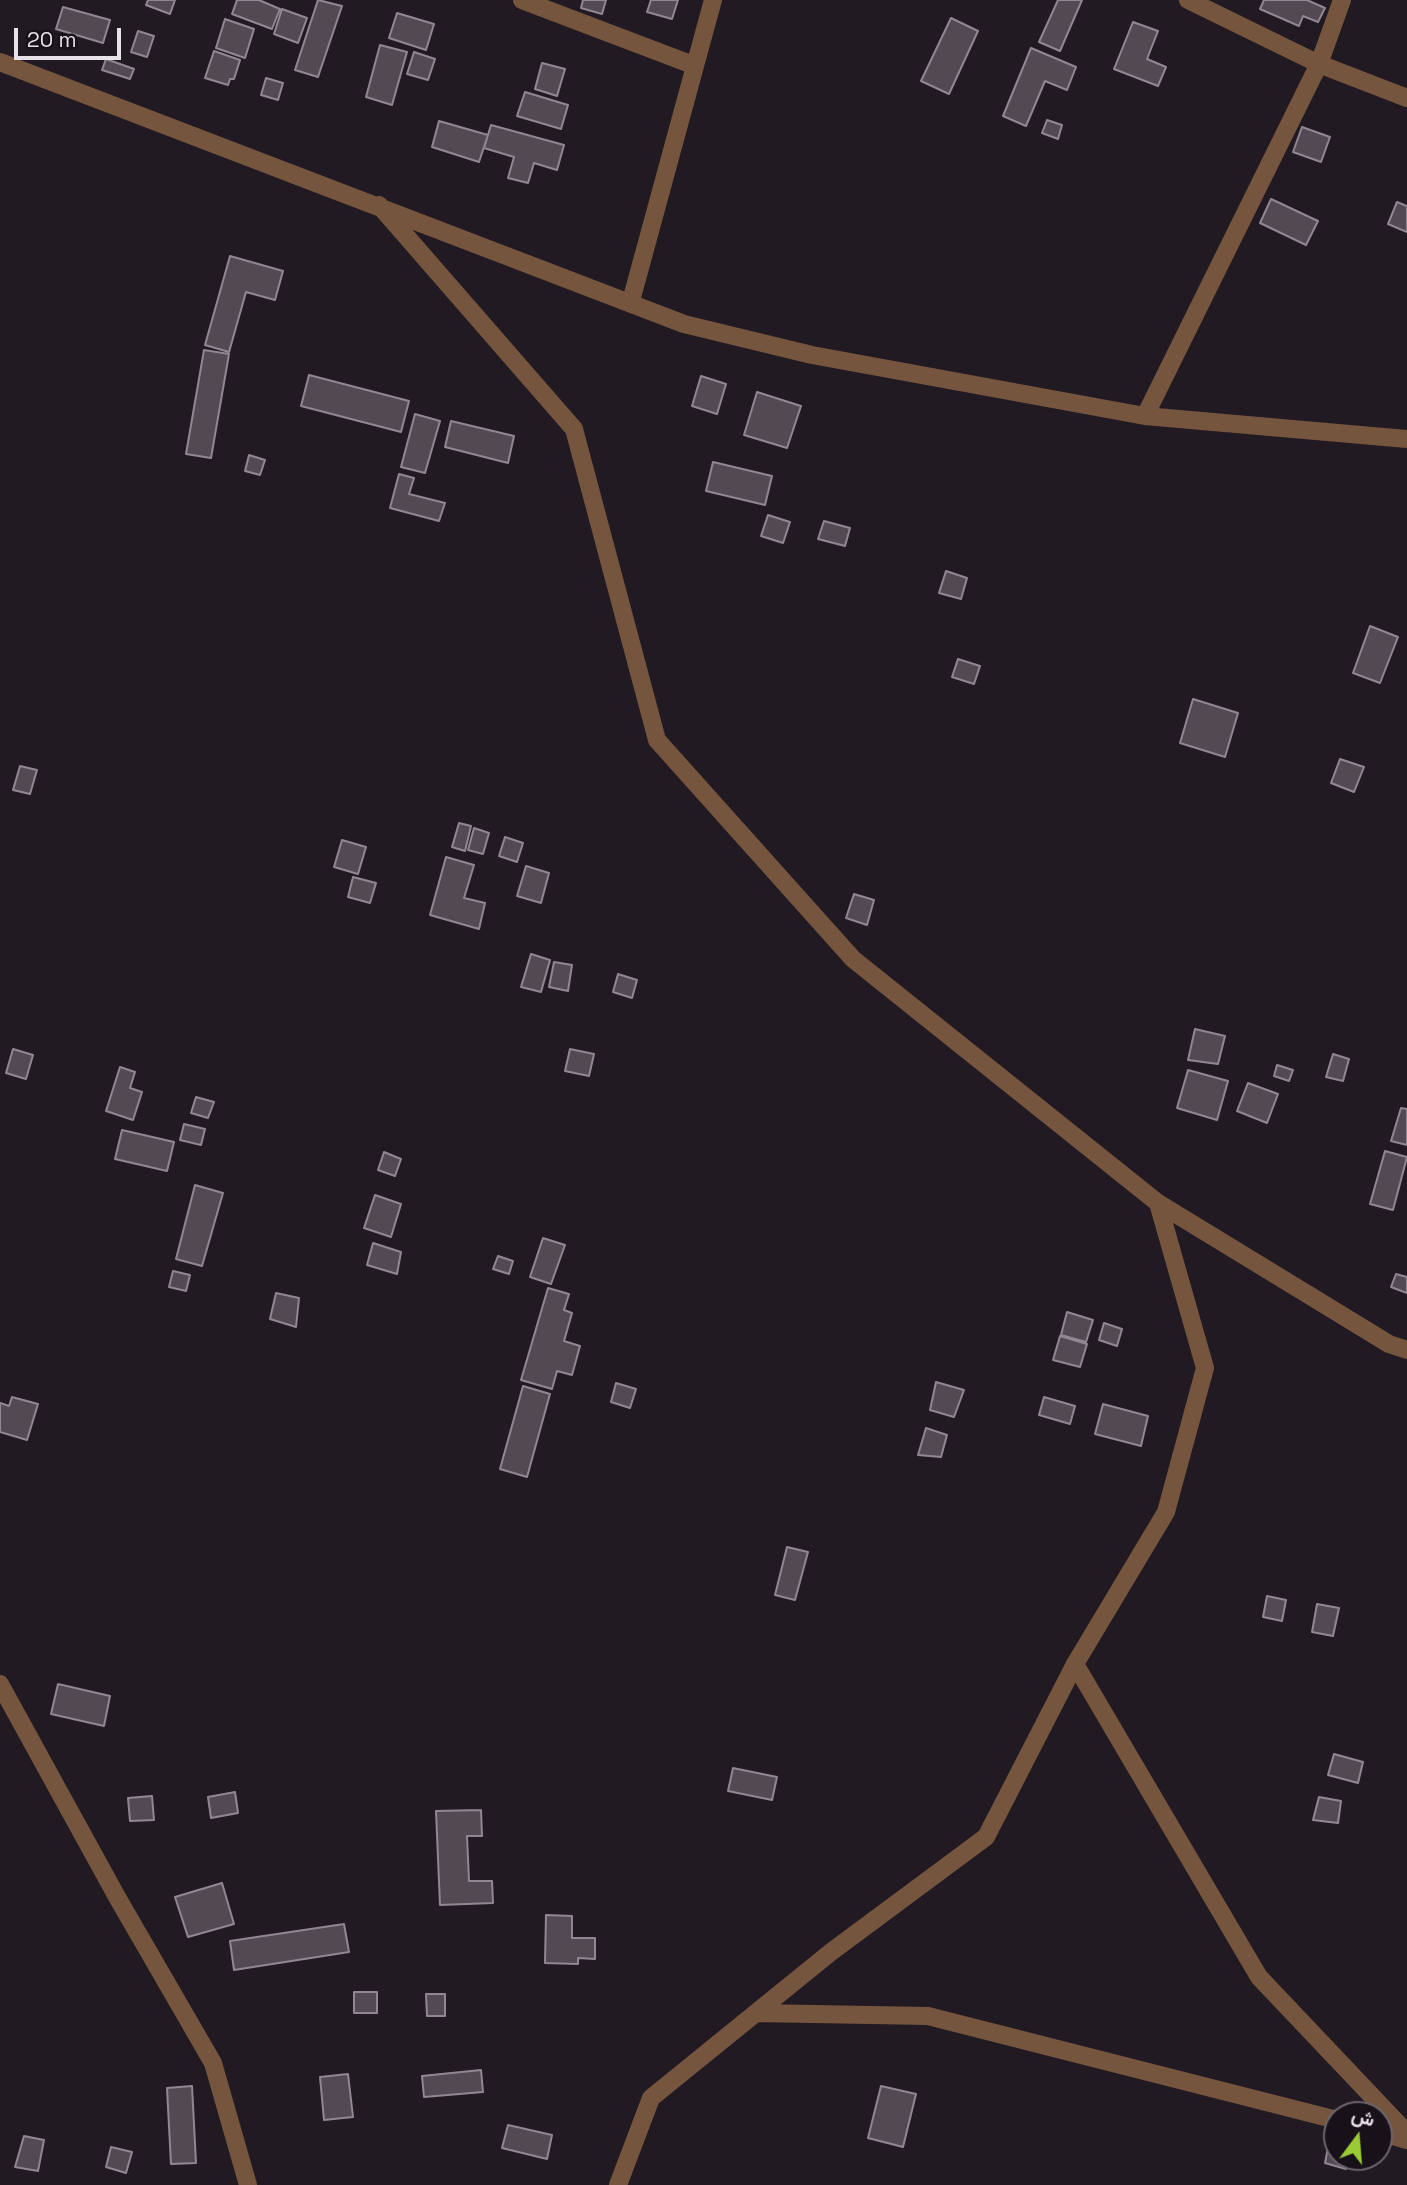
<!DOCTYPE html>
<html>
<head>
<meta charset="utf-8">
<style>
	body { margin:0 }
	#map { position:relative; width:1407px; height:2185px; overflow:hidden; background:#221a23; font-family:"Space Grotesk",Vazirmatn,sans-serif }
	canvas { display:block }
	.north { position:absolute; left:1323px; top:2101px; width:70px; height:70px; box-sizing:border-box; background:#181119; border:2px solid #6b656c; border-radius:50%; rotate:16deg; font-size:19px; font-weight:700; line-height:28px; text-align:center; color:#e8e3e9 }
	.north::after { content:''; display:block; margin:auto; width:24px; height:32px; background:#99cb35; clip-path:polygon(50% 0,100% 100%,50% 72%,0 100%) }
	.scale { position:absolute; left:14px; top:28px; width:107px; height:32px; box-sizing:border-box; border:4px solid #e8e3e9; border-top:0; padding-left:9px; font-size:21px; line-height:24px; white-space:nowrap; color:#e8e3e9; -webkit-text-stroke:5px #181119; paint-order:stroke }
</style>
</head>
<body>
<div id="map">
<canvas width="1407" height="2185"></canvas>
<div class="north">ش</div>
<div class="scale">20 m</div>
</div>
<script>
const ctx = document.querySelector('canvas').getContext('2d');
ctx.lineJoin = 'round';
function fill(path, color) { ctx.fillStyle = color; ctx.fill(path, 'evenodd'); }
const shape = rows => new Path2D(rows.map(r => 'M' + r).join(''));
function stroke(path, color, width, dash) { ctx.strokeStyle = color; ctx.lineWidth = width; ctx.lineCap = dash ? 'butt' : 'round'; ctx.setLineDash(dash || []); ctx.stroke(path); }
const building = shape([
	[148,0,175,0,170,14,146,5,148,0],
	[237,0,259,0,280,9,272,29,232,14,237,0],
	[318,0,342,6,318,77,295,70,318,0],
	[583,0,606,0,602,14,581,8,583,0],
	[651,0,678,0,672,19,647,12,651,0],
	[1058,0,1082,0,1060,51,1039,42,1058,0],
	[1264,0,1307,0,1325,8,1318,22,1303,16,1299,26,1260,9,1264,0],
	[63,7,110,20,103,43,56,29,63,7],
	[282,9,307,18,298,43,274,34,282,9],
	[397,13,434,24,426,50,389,38,397,13],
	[951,18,978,31,949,94,921,81,951,18],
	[225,19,254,29,245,58,216,48,225,19],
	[1133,22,1158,31,1147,59,1166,67,1158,86,1114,69,1133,22],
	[138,31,154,36,147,57,131,52,138,31],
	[380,45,407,52,392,105,366,97,380,45],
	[1031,48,1076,67,1067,90,1045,81,1026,126,1003,116,1031,48],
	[214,51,240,60,234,79,230,79,228,85,205,78,214,51],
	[414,52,435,59,428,80,407,74,414,52],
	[106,59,134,69,130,79,102,70,106,59],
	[542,63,565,69,557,96,535,89,542,63],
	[266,78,283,83,278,100,261,95,266,78],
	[525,92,568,105,561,129,517,116,525,92],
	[1047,120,1062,125,1058,139,1042,133,1047,120],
	[439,121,488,135,479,162,432,147,439,121],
	[491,125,564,145,557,170,534,163,528,183,508,178,514,157,484,148,491,125],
	[1302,127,1330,137,1321,162,1293,152,1302,127],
	[1271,199,1318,221,1306,245,1260,223,1271,199],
	[1397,202,1407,206,1407,232,1388,224,1397,202],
	[230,256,283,271,275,300,246,292,229,352,205,345,230,256],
	[204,350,229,354,211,458,186,454,204,350],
	[309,375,409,401,401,432,301,406,309,375],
	[701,376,726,384,717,414,692,406,701,376],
	[757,392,801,406,787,448,744,435,757,392],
	[415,414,440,421,425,473,401,467,415,414],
	[451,421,514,436,508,463,445,447,451,421],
	[249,455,265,460,260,475,245,471,249,455],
	[713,462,772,476,765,505,706,491,713,462],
	[399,474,414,478,409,494,445,503,439,521,390,508,399,474],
	[768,515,790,522,783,543,761,536,768,515],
	[824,521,850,528,845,546,818,539,824,521],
	[946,571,967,578,961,599,939,593,946,571],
	[1370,626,1398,637,1380,683,1353,673,1370,626],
	[958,659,980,666,974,684,952,677,958,659],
	[1193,699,1238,713,1225,757,1180,743,1193,699],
	[1340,759,1364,767,1354,792,1331,783,1340,759],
	[20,766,37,770,30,794,13,790,20,766],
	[459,823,471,826,465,851,452,847,459,823],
	[474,828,489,833,483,854,468,850,474,828],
	[505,837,523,843,517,862,499,856,505,837],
	[342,840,366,847,358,874,334,867,342,840],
	[446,857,474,865,464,898,485,903,479,929,430,915,446,857],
	[526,866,549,873,541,903,517,896,526,866],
	[353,877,376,883,370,903,348,897,353,877],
	[854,894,874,900,867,925,846,918,854,894],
	[531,954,550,960,541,992,521,987,531,954],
	[554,962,572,965,568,991,549,987,554,962],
	[618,974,637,980,632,998,613,992,618,974],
	[1195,1029,1225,1036,1218,1064,1188,1060,1195,1029],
	[13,1049,33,1055,26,1079,6,1073,13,1049],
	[570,1049,594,1054,589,1076,565,1071,570,1049],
	[1333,1054,1349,1059,1343,1081,1326,1077,1333,1054],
	[1277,1065,1293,1070,1289,1081,1274,1076,1277,1065],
	[120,1067,135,1072,130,1088,142,1092,133,1120,106,1111,120,1067],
	[1188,1070,1228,1081,1217,1120,1177,1108,1188,1070],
	[1248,1083,1278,1094,1267,1123,1237,1111,1248,1083],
	[196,1097,214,1102,208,1118,191,1113,196,1097],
	[1401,1108,1407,1109,1407,1145,1391,1141,1401,1108],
	[184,1124,205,1129,201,1145,180,1140,184,1124],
	[122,1130,174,1142,167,1171,115,1159,122,1130],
	[1385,1151,1407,1157,1393,1210,1370,1204,1385,1151],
	[384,1152,401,1159,395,1176,378,1170,384,1152],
	[195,1185,223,1193,202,1266,176,1259,195,1185],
	[375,1195,401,1204,391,1237,364,1228,375,1195],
	[543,1238,565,1245,551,1284,530,1277,543,1238],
	[373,1243,401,1252,397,1274,367,1265,373,1243],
	[498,1256,513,1261,509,1274,493,1269,498,1256],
	[173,1271,190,1275,186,1291,169,1287,173,1271],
	[1396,1274,1407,1277,1407,1293,1391,1287,1396,1274],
	[548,1288,569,1294,564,1310,572,1313,564,1341,580,1346,572,1375,557,1371,552,1389,521,1380,548,1288],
	[276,1293,299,1298,296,1327,270,1319,276,1293],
	[1067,1312,1093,1320,1086,1342,1061,1335,1067,1312],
	[1104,1323,1122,1329,1117,1346,1099,1340,1104,1323],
	[1060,1336,1087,1344,1080,1367,1053,1360,1060,1336],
	[936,1382,964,1390,954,1417,930,1410,936,1382],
	[616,1383,636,1389,630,1408,611,1402,616,1383],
	[523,1386,550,1394,527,1477,500,1469,523,1386],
	[12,1397,38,1404,27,1440,0,1432,0,1403,9,1406,12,1397],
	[1044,1397,1075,1406,1070,1424,1039,1415,1044,1397],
	[1103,1404,1148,1416,1141,1446,1095,1434,1103,1404],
	[926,1428,947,1435,941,1457,918,1455,926,1428],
	[787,1547,808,1552,795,1600,775,1595,787,1547],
	[1267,1596,1286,1600,1282,1621,1263,1617,1267,1596],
	[1317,1604,1339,1608,1333,1636,1312,1632,1317,1604],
	[58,1684,110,1696,104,1726,51,1714,58,1684],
	[1334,1754,1363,1762,1358,1783,1328,1775,1334,1754],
	[733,1768,777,1777,772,1800,728,1791,733,1768],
	[235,1792,238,1813,211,1818,208,1797,235,1792],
	[152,1796,154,1820,130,1821,128,1798,152,1796],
	[1319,1797,1341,1801,1338,1823,1313,1820,1319,1797],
	[481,1810,482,1836,467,1836,469,1881,492,1881,493,1903,440,1905,436,1811,481,1810],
	[222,1883,234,1924,188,1937,175,1897,222,1883],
	[546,1915,572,1916,572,1938,595,1938,595,1959,578,1958,578,1964,545,1963,546,1915],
	[344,1924,349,1952,234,1970,230,1941,344,1924],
	[354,1992,377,1992,377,2013,354,2013,354,1992],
	[426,1994,445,1994,445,2016,427,2016,426,1994],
	[481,2070,483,2092,424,2097,422,2076,481,2070],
	[348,2074,353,2117,324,2120,320,2077,348,2074],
	[192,2086,196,2163,171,2164,167,2088,192,2086],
	[881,2086,916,2094,903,2147,868,2138,881,2086],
	[508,2125,552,2135,547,2159,502,2148,508,2125],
	[24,2136,44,2140,38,2171,15,2167,24,2136],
	[1330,2137,1337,2139,1337,2157,1349,2157,1346,2169,1325,2163,1330,2137],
	[111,2147,132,2152,126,2173,106,2167,111,2147]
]);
const street = shape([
	[522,0,693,65],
	[1188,0,1319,64,1407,98],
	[1342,0,1319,64,1145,416,1407,439],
	[0,62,684,324,812,355,1145,416],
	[379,205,574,429,657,740,853,959,1158,1203,1205,1368,1166,1512,1075,1664,986,1837,831,1952,651,2098,618,2185],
	[631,301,713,0],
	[1158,1203,1389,1344,1407,1350],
	[1075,1664,1259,1977,1407,2133],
	[0,1684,117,1897,213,2063,248,2185],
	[756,2013,928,2016,1337,2120],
	[1379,2132,1407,2140]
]);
fill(building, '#524953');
stroke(building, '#918792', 2);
stroke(street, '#76553e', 18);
</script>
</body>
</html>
